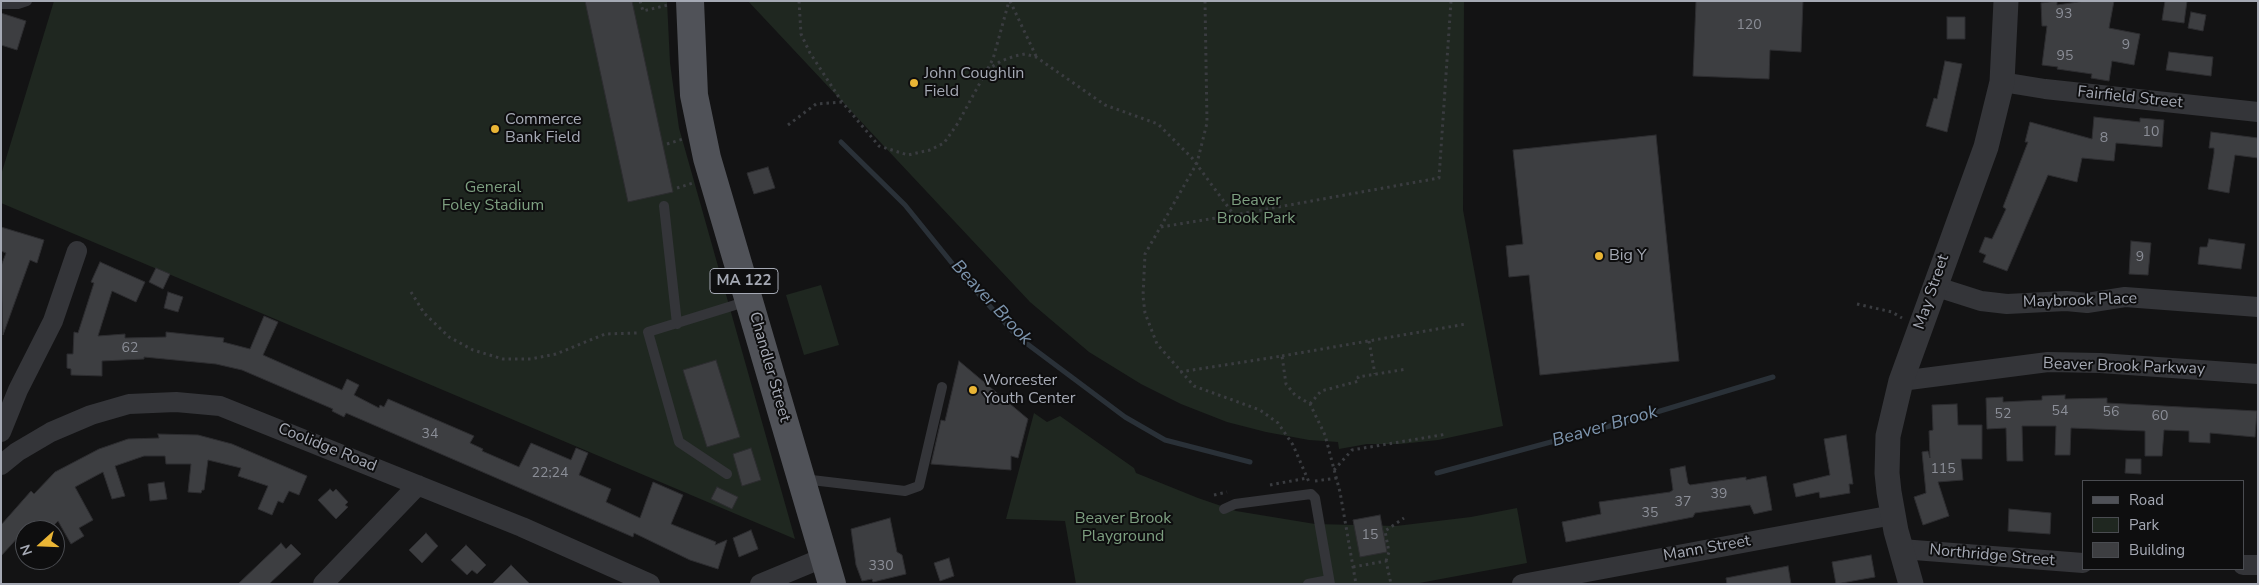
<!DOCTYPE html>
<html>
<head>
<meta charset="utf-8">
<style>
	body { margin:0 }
	#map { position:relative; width:2259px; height:585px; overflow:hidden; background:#131314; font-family:"Nunito Sans",sans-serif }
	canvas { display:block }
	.frame { position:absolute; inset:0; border:2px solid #a5a9b4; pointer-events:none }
	.legend { position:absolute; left:2082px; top:480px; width:162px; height:90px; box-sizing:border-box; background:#0e0e0f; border:1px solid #4a4c51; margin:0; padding:6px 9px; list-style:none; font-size:15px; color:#a5a9b4 }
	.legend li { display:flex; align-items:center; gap:10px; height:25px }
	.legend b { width:25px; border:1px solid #4a4c51 }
	.north { position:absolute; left:15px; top:520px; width:50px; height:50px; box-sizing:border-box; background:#0e0e0f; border:1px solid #4a4c51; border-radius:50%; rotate:250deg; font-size:14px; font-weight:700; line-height:20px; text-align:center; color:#a5a9b4 }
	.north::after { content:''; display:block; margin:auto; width:18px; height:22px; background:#eab535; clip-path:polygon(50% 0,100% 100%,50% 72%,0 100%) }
</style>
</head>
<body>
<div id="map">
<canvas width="2259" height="585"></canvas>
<div class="frame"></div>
<ul class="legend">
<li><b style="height:6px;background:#505258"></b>Road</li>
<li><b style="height:14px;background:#1f2720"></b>Park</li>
<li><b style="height:14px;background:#3d3e41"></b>Building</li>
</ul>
<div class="north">N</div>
</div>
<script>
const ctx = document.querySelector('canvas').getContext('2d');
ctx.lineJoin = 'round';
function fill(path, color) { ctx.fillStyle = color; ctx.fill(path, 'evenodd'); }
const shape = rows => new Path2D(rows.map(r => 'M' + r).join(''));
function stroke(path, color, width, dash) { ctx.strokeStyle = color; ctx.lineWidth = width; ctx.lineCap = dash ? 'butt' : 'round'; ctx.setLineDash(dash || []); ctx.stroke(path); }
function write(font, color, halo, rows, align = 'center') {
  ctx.font = font + ' "Nunito Sans",sans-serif'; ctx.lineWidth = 4; ctx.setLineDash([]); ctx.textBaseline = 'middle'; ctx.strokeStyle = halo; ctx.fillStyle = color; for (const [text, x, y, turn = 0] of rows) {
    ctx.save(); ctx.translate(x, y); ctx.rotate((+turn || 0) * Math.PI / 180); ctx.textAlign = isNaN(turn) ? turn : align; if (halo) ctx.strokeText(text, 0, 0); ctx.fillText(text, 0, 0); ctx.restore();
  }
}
const green = shape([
	[54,1,667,1,670,63,679,128,795,539,1,203,1,175],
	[748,1,1464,1,1463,210,1503,426,1438,440,1400,444,1367,444,1339,449,1338,442,1309,440,1266,432,1227,422,1181,404,1141,384,1089,352,1030,302],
	[821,285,839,345,804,355,786,295],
	[1034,413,1047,422,1060,416,1134,468,1136,473,1198,498,1236,511,1315,524,1396,526,1471,517,1517,508,1527,563,1414,584,1076,584,1065,521,1006,519]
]);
const stream = shape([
	[841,142,905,205,964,278,1018,337,1125,417,1165,440,1250,462],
	[1437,473,1617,424,1773,377]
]);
const building = shape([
	[585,1,632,1,673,192,628,202,585,1],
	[1696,1,1803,1,1801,52,1770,50,1769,79,1693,76,1696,1],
	[2057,1,2057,5,2085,1,2114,1,2109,28,2140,34,2134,65,2112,61,2109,81,2091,78,2092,74,2057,69,2058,67,2042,65,2047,26,2042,26,2041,3,2057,1],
	[2165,1,2187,1,2184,23,2162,20,2165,1],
	[2191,12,2206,15,2203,31,2188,28,2191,12],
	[1,13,26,21,17,50,1,45,1,13],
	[1947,17,1965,17,1965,39,1947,39,1947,17],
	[2169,52,2213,57,2211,76,2166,70,2169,52],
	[1945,61,1962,64,1947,132,1926,126,1934,98,1937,99,1945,61],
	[2094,117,2140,122,2140,118,2164,120,2162,147,2116,143,2114,161,2082,158,2077,182,2048,175,2007,271,1983,262,1986,255,1979,252,1985,237,1992,239,2006,209,2003,207,2028,142,2025,142,2030,122,2092,139,2094,117],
	[2211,132,2258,138,2258,158,2235,155,2229,193,2208,189,2214,153,2214,148,2209,148,2211,132],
	[1656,135,1679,361,1540,375,1529,275,1509,277,1506,246,1523,244,1513,150,1656,135],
	[768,167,775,188,754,194,747,173,768,167],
	[1,227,44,240,37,263,30,260,3,335,1,266,6,253,1,251,1,227],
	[2209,239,2245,244,2241,269,2198,264,2200,247,2207,247,2209,239],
	[2131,241,2151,243,2148,275,2129,274,2131,241],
	[100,262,145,282,136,302,112,291,98,336,125,334,125,338,166,337,166,332,224,338,223,342,250,349,264,316,278,322,263,355,342,390,347,379,359,385,354,395,379,408,380,405,384,407,388,399,474,436,470,443,483,449,482,451,519,467,531,443,571,460,576,448,588,453,579,475,611,489,606,502,640,518,653,482,683,495,671,524,716,542,715,545,727,540,718,569,690,560,634,533,633,537,346,413,344,417,332,411,333,409,242,370,216,364,144,357,144,359,102,361,102,376,71,375,71,369,67,368,67,354,73,354,74,332,78,333,94,283,91,282,100,262],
	[156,268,170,274,163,289,149,282,156,268],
	[168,292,183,297,178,312,164,308,168,292],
	[716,360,740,437,707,447,683,370,716,360],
	[959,361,1028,419,1018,458,1011,456,1011,470,931,464,941,420,945,421,959,361],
	[2065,395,2065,399,2107,398,2107,403,2257,411,2255,437,2210,433,2210,443,2189,442,2189,431,2164,430,2162,456,2145,456,2145,431,2071,428,2070,455,2055,455,2056,426,2022,426,2023,461,2007,461,2006,428,1987,429,1986,398,2003,397,2003,402,2042,400,2042,396,2065,395],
	[1957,404,1958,425,1982,425,1982,459,1961,459,1963,480,1938,482,1949,516,1923,525,1914,497,1926,493,1922,452,1928,451,1930,458,1929,431,1933,430,1932,405,1957,404],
	[158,434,198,435,232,444,307,476,299,495,289,491,283,503,278,501,272,515,258,509,268,486,238,476,241,468,208,460,204,490,202,490,201,493,188,492,191,464,166,464,165,456,144,456,115,466,125,496,112,499,103,472,75,487,93,520,79,528,84,536,71,544,58,521,49,530,40,530,32,522,1,556,1,525,31,491,34,494,55,472,99,449,128,439,159,438,158,434],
	[1846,435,1853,484,1849,484,1850,493,1820,498,1819,492,1796,497,1793,484,1830,475,1824,439,1846,435],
	[751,448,761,480,742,486,733,454,751,448],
	[2126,459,2141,459,2141,474,2125,473,2126,459],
	[1685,466,1688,483,1690,485,1746,477,1746,480,1766,476,1772,510,1754,514,1750,505,1695,513,1693,517,1566,542,1562,522,1601,514,1599,502,1670,492,1673,490,1670,469,1685,466],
	[164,482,167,499,150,501,148,484,164,482],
	[717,487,738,497,732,509,711,499,717,487],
	[330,489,333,492,336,489,348,502,345,505,348,507,336,519,318,500,330,489],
	[2009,509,2051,513,2050,534,2008,531,2009,509],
	[1380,515,1387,552,1360,557,1353,520,1380,515],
	[890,518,897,552,902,555,906,574,873,582,872,579,862,581,856,565,851,529,890,518],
	[751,530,758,549,739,557,733,538,751,530],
	[426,533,438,546,422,563,409,550,426,533],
	[281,543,286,549,291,544,301,554,269,584,238,584,281,543],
	[466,545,486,565,477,574,472,570,467,575,451,560,466,545],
	[1871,555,1875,577,1836,584,1832,562,1871,555],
	[949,558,954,576,940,581,934,563,949,558],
	[511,565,530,584,492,584,511,565],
	[1788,566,1791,584,1727,584,1726,578,1788,566]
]);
const path = shape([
	[640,1,643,11,668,5],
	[799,1,801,34,810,53,842,102,879,146,908,155,930,150,944,143,958,123,993,59,1009,1],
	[1010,1,1036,56],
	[1205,1,1207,123,1197,163,1145,254,1143,296,1145,313,1157,344,1194,386,1260,410,1278,423,1293,445,1309,482],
	[987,70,1001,61,1015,56,1025,54,1036,57,1105,105,1158,124,1192,158,1234,215,1439,178,1451,1],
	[788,125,816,104,842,102],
	[667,144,683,139],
	[677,188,693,183],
	[1161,227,1234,215],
	[411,292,424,313,449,337,473,350,503,359,531,359,556,354,605,334,637,333],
	[1857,304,1892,312,1902,318],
	[1369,341,1375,374],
	[1282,356,1466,324],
	[1180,372,1282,356,1286,384,1295,395,1310,404,1325,435,1340,492,1356,584],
	[1310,404,1321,391,1359,381,1358,377,1407,369],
	[1334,470,1352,450,1447,434],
	[1315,481,1337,478],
	[1270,485,1307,478],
	[1214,495,1227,492],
	[1386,561,1389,552,1385,531,1404,518],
	[1353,567,1386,561,1391,584]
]);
const service = shape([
	[1,4,18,4,27,1],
	[664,206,677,324],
	[727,474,679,442,648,332,748,301],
	[803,479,905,491,919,486,942,387],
	[1224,509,1235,504,1311,494,1315,498,1330,584],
	[1308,584,1329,580]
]);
const minor = shape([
	[2002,82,2045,89,2258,112],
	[1934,286,1981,301,2007,304,2066,301,2087,303,2125,297,2258,307],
	[1901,381,2048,362,2100,363,2258,374],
	[1,432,18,390,53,321,77,251],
	[1,465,17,452,51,432,91,415,129,404,176,402,220,406,522,527,650,584],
	[1901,549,2083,563],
	[2243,565,2258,565],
	[323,584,418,485],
	[760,584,825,557],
	[1522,584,1893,515]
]);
const tertiary = shape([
	[1911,584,1896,531,1889,492,1887,473,1888,436,1901,381,1986,147,2002,82,2006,1]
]);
const primary = shape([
	[690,1,694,95,707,158,832,584]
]);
const markers = [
	[914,83,5,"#eab535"],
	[495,129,5,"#eab535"],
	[1599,256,5,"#eab535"],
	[973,390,5,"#eab535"]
];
const numberNames = [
	["93",2064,15],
	["120",1749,26],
	["9",2126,46],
	["95",2065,57],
	["10",2151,133],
	["8",2104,139],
	["9",2140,258],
	["62",130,349],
	["54",2060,412],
	["56",2111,413],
	["52",2003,415],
	["60",2160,417],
	["34",430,435],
	["115",1943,470],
	["22;24",550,474],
	["39",1719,495],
	["37",1683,503],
	["35",1650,514],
	["15",1370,536],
	["330",881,567]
];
const shields = [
	[744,281,68]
];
const shieldNames = [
	["MA 122",744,281]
];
const poiNames = [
	["John Coughlin",924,74],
	["Field",924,92],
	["Commerce",505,120],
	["Bank Field",505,138],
	["Big Y",1609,256],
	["Worcester",983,381],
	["Youth Center",983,399]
];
const streetNames = [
	["Fairfield Street",2130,98,6],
	["May Street",1932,292,-71],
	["Maybrook Place",2080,301,-2],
	["Chandler Street",769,367,74],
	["Beaver Brook Parkway",2124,367,2],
	["Coolidge Road",327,448,22],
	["Mann Street",1707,549,-10],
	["Northridge Street",1992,556,5]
];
const parkNames = [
	["General",493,188],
	["Foley Stadium",493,206],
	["Beaver",1256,201],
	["Brook Park",1256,219],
	["Beaver Brook",1123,519],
	["Playground",1123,537]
];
const waterNames = [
	["Beaver Brook",991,303,47],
	["Beaver Brook",1605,427,-16]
];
fill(green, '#1f2720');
stroke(stream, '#2a3138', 5);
fill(building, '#3d3e41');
stroke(building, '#2d2d30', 1);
stroke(path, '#3a3c40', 3, [2.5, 4]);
stroke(service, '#343539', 10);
stroke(minor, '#343539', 20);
stroke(tertiary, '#343539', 25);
stroke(primary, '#505258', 28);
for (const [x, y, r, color] of markers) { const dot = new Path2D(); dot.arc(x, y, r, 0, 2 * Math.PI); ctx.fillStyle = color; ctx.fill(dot); stroke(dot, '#0e0e0f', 2); }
write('14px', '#8b8e97', null, numberNames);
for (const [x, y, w] of shields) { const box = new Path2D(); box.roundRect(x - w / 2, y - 12.5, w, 25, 4); ctx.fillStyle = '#0e0e0f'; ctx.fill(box); stroke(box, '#a5a9b4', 1); }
write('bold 15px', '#a5a9b4', null, shieldNames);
write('16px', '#a5a9b4', '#0e0e0f', poiNames, 'left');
write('16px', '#a5a9b4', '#0e0e0f', streetNames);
write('16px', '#7d9f80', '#0e0e0f', parkNames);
write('italic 18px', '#7d95ae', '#0e0e0f', waterNames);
</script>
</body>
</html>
